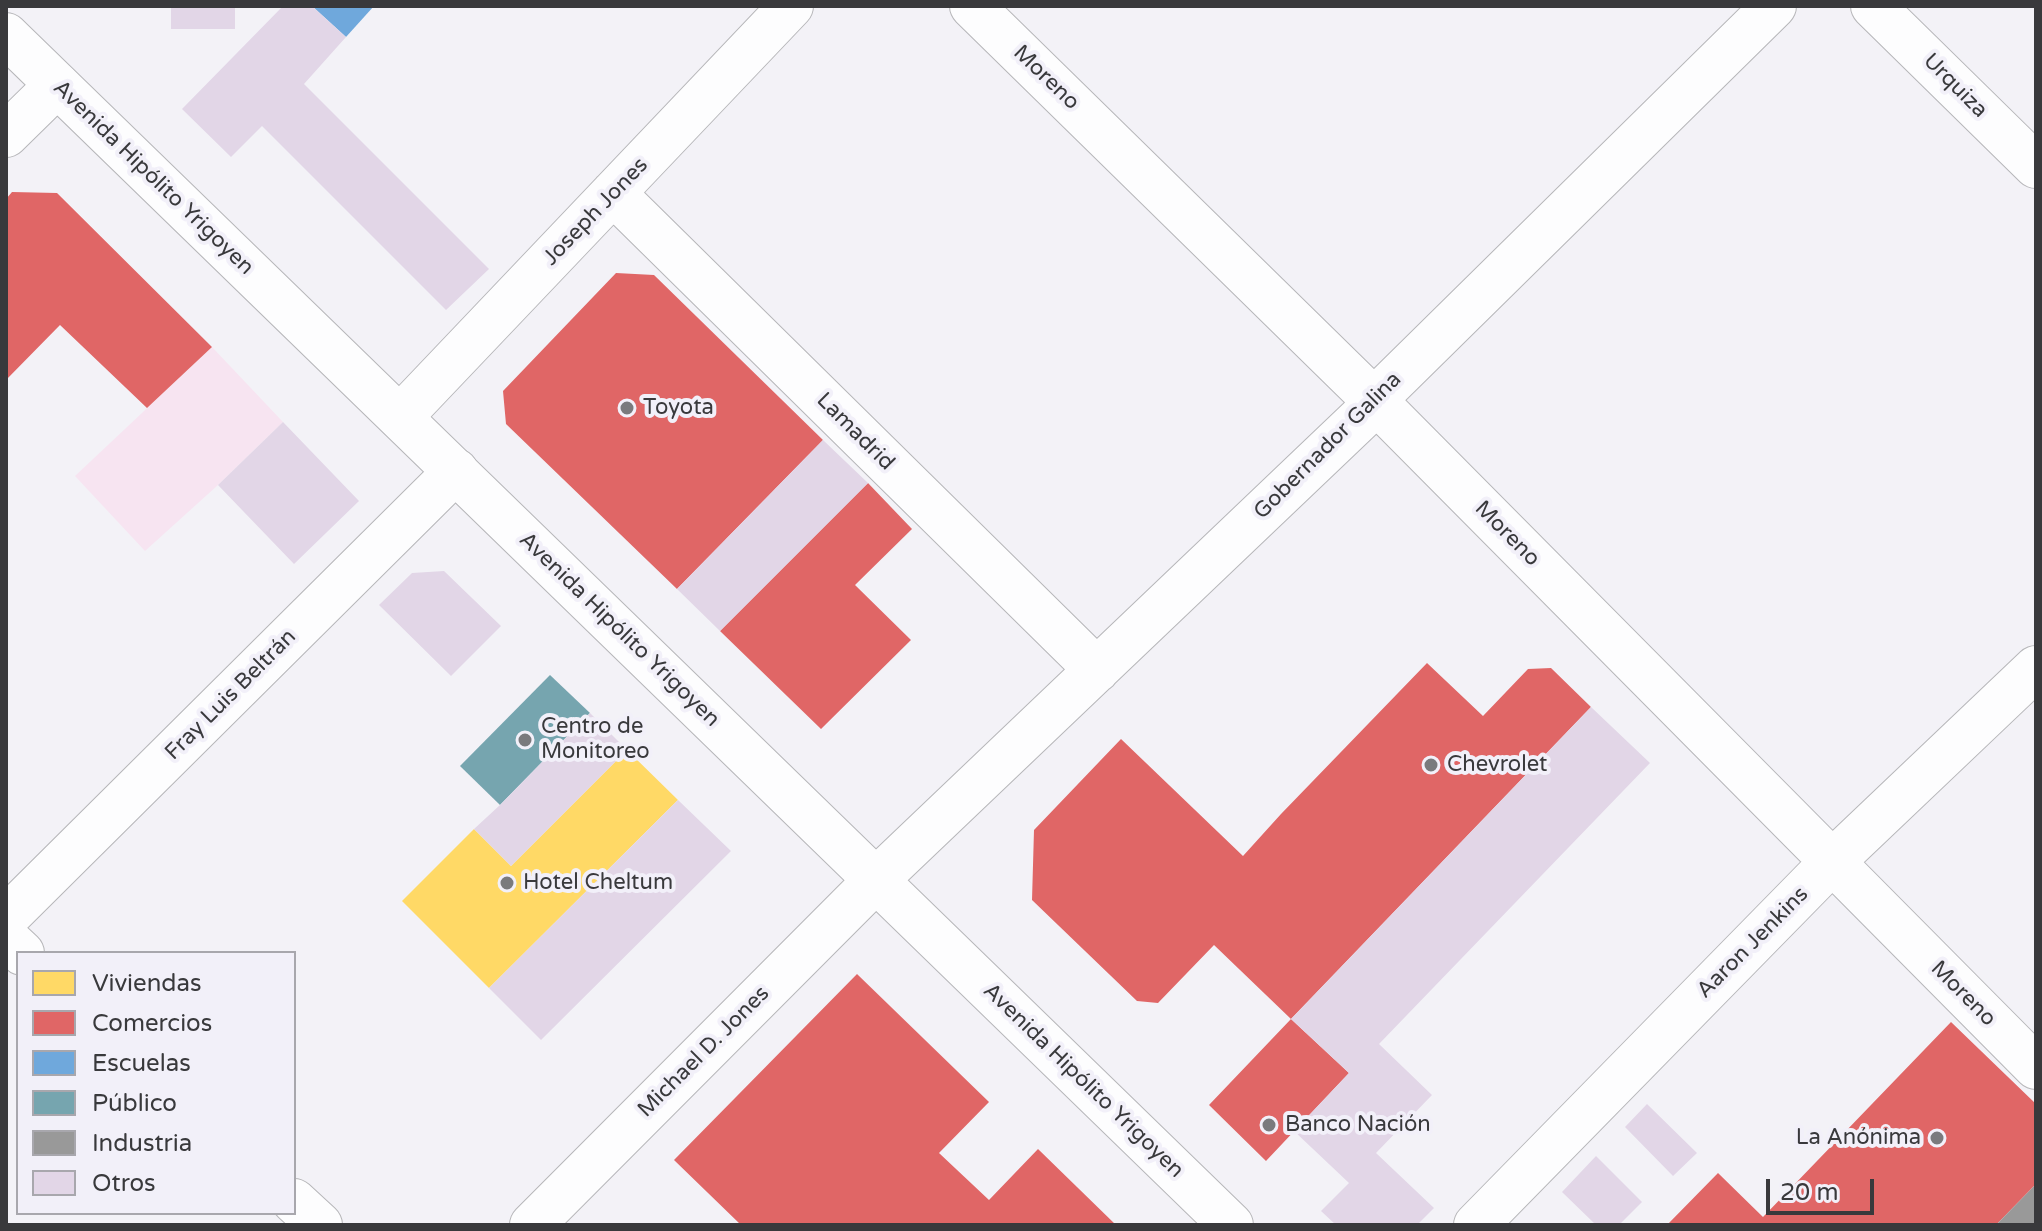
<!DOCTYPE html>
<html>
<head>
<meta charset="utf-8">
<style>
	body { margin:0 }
	#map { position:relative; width:2042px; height:1231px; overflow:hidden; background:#f3f2f7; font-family:"Varela Round",sans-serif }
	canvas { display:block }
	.frame { position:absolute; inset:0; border:8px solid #39393c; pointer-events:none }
	.legend { position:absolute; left:16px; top:951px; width:280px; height:264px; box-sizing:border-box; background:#f2f0f9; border:2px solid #a8a7ad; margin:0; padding:10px 14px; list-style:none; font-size:24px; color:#39393c }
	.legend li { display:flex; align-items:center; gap:16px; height:40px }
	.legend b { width:40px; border:2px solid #a8a7ad }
	.scale { position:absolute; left:1766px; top:1179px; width:108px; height:36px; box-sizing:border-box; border:4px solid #39393c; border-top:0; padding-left:10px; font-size:24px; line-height:28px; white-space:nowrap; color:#39393c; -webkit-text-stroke:6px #f2f0f9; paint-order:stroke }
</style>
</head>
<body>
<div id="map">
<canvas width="2042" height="1231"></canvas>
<div class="frame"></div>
<ul class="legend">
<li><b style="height:22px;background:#ffd966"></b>Viviendas</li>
<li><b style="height:22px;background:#e06666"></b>Comercios</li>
<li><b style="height:22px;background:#6fa8dc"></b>Escuelas</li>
<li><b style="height:22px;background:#76a5af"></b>Público</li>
<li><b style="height:22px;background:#999"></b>Industria</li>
<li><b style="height:22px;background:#e2d6e7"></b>Otros</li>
</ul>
<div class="scale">20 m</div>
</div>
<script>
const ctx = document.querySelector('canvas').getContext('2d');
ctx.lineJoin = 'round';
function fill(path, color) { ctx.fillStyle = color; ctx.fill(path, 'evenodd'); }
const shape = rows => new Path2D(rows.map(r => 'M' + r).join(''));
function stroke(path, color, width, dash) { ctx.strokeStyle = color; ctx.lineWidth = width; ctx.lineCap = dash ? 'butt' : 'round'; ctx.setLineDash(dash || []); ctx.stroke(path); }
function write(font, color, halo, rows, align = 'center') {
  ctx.font = font + ' "Varela Round",sans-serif'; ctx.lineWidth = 8; ctx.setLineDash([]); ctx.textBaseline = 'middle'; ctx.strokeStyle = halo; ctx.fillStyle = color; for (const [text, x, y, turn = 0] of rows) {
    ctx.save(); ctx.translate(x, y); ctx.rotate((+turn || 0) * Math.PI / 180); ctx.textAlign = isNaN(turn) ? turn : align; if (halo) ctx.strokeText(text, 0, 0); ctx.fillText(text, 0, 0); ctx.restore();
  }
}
const green = shape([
	[212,347,283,422,218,485,145,551,75,476]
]);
const homes = shape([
	[627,750,678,800,489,988,402,901,474,829,511,866]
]);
const shops = shape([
	[12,192,57,193,212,347,147,408,60,325,6,380,6,199],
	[616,273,654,275,823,440,677,589,506,424,503,391],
	[868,483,912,529,855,585,911,640,821,729,720,631],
	[1427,663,1483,716,1528,669,1551,668,1591,707,1291,1019,1214,945,1158,1003,1137,1001,1032,900,1034,830,1121,739,1243,856,1281,814],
	[857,974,989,1102,939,1153,989,1200,1038,1149,1116,1225,741,1225,674,1160],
	[1291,1019,1349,1073,1266,1161,1209,1105],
	[1951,1022,2036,1104,2036,1184,1996,1225,1667,1225,1718,1173,1763,1217]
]);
const schools = shape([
	[312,6,374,6,346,37]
]);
const public = shape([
	[550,675,590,713,500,805,460,766]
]);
const industry = shape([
	[2036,1184,2036,1225,1996,1225]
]);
const building = shape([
	[171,6,235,6,235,29,171,29],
	[283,6,312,6,346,37,304,84,489,269,446,310,262,126,231,157,182,109],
	[283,422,359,501,294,564,218,485],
	[823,440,868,483,720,631,677,589],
	[444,571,501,626,451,676,379,605,412,573],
	[1591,707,1650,763,1379,1044,1432,1095,1376,1153,1434,1208,1417,1225,1336,1225,1321,1211,1349,1183,1294,1131,1349,1073,1291,1019],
	[590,713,627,750,511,866,474,829,500,805],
	[678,800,731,851,541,1040,489,988],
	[1647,1104,1697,1153,1673,1176,1625,1127],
	[1596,1156,1642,1202,1619,1225,1596,1225,1562,1192]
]);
const minor = shape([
	[972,6,1374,400,2036,1067],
	[1873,6,2036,166],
	[6,135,57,85],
	[613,193,1097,670],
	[400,417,791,6],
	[6,918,456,471],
	[6,938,22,953],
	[294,1201,320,1225],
	[532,1225,876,880,1366,413,1374,400,1774,6],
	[1476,1225,1832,862,2036,668]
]);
const major = shape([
	[6,35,1231,1225]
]);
const markers = [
	[627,408,8,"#7a7a7d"],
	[525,740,8,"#7a7a7d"],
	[1431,765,8,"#7a7a7d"],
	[507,883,8,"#7a7a7d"],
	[1269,1125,8,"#7a7a7d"],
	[1937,1138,8,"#7a7a7d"]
];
const streetNames = [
	["Moreno",1046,78,44],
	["Urquiza",1955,86,45],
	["Avenida Hipólito Yrigoyen",153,178,44],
	["Joseph Jones",596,212,-46],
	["Lamadrid",855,432,45],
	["Gobernador Galina",1328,446,-45],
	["Moreno",1507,534,45],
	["Avenida Hipólito Yrigoyen",619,630,44],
	["Fray Luis Beltrán",231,695,-45],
	["Aaron Jenkins",1753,943,-45],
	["Moreno",1963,994,45],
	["Michael D. Jones",704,1052,-45],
	["Avenida Hipólito Yrigoyen",1083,1081,44]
];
const poiNames = [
	["Toyota",643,408],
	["Centro de",541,727],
	["Monitoreo",541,752],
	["Chevrolet",1447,765],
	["Hotel Cheltum",523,883],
	["Banco Nación",1285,1125],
	["La Anónima",1921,1138,"right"]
];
fill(green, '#f7e4f1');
fill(homes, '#ffd966');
fill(shops, '#e06666');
fill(schools, '#6fa8dc');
fill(public, '#76a5af');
fill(industry, '#999');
fill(building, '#e2d6e7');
stroke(minor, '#b6b6b9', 46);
stroke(major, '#b6b6b9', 46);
stroke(minor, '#fdfdfe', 44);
stroke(major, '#fdfdfe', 44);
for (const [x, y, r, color] of markers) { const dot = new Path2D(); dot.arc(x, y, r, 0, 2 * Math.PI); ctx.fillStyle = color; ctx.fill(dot); stroke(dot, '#f2f0f9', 3); }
write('22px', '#39393c', '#f2f0f9', streetNames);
write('22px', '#39393c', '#f2f0f9', poiNames, 'left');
</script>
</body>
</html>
